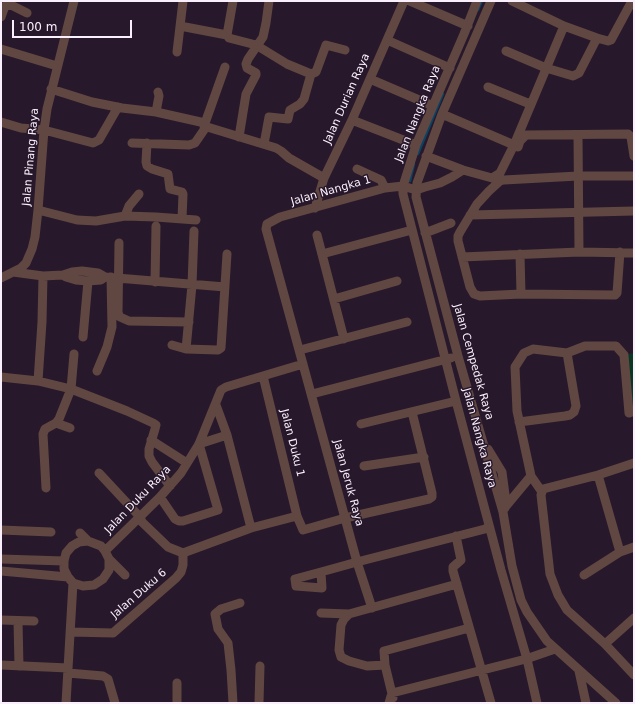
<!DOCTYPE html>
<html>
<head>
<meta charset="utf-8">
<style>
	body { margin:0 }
	#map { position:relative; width:635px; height:704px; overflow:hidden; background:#28182b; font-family:"DejaVu Sans",sans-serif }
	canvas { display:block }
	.frame { position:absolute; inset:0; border:2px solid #faeffc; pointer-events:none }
	.scale { position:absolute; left:12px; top:20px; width:120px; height:18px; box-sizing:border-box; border:2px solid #faeffc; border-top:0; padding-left:5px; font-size:12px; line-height:14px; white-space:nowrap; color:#faeffc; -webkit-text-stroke:3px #28182b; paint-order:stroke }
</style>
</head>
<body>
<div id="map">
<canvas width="635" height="704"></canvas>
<div class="frame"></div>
<div class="scale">100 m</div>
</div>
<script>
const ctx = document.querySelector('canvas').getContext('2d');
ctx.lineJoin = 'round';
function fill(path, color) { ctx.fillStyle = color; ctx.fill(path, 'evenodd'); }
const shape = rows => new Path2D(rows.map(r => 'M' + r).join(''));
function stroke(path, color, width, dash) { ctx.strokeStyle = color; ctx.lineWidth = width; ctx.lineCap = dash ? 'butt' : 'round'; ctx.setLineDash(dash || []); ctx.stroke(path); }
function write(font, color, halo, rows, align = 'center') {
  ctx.font = font + ' "DejaVu Sans",sans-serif'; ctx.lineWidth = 3; ctx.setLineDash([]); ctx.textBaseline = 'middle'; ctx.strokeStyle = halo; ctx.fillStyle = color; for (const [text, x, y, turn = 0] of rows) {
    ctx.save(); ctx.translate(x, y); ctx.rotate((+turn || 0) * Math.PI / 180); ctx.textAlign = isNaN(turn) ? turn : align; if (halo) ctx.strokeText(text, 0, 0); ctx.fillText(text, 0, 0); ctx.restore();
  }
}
const green = shape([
	[634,353,634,411,629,413,624,355]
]);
const stream = shape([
	[478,10,482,1],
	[418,154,443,94],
	[410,181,414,164]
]);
const minor = shape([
	[233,1,227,35,229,38,256,45,287,64,311,74,316,72,326,45,345,50],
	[410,1,468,26],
	[477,1,464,34,416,145,403,186,403,194,456,401,501,570,527,659,537,703],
	[491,1,442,114,417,183,416,197,458,356,503,512,512,566,521,600,527,612,547,641,616,703],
	[512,1,564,26,597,38,608,41,611,40,632,1],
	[1,17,5,6,9,4,27,13],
	[180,26,227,35],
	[387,40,450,68],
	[1,49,57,66],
	[506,51,546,68,573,76,579,73,597,38],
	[177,52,183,1],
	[225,67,204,126,276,148,281,151,289,158,324,178],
	[370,79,433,106],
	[488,87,530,104],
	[51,89,92,102,122,108,156,112,159,96,158,92],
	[156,112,205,123],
	[442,114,514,145],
	[352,120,416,145],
	[1,122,21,128,44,130,93,143,99,140,118,107],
	[578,135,579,252],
	[239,137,246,94,256,75,256,73,247,68,246,64,248,59,263,37,266,23,269,1],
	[132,143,189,145,195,143,206,127],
	[147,143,146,162,147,166,152,169,168,174,170,189,182,192,183,194,182,219],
	[264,144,269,117,288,119,290,110,300,104,304,99,311,74],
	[518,147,520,141,526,135,628,134,631,137,634,156],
	[426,156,463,170,492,178,500,173,514,145,564,26],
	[357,169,381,180,385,188],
	[315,208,324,178,352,120,404,1],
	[38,210,77,220,96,221,125,216,156,217,196,220],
	[470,215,634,211],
	[125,216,129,206,139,194],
	[194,231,192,285,186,349,218,350,221,348,227,254],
	[425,233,451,223],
	[317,235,344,339],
	[119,243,118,313,120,317,129,321,189,322],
	[620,252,617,293,615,295,521,294,480,296,474,294,470,287,458,241,458,236,460,232,477,204,489,191,500,181,504,180,578,176,634,176],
	[322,254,412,230],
	[520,254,521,294],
	[462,257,579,252,634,253],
	[13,272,43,276,63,275,72,272,82,271,98,273,105,277,225,287],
	[63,275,66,277,76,280,88,281,101,280,105,277],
	[1,278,21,268,26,263,32,249,35,237,38,210,44,130,47,109,74,1],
	[155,282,156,226],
	[334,299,397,281],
	[83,337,88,281],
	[172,345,186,349],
	[300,350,407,322],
	[624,355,629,413,634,411],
	[97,371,107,347,112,327,111,277],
	[263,376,297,516,303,530,345,518,429,499,432,497,432,493,412,412],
	[1,377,38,381,71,389,127,411,153,423,156,425,155,429,149,449,149,456,152,462,170,486],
	[38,381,42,322,43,276],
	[312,394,451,358],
	[216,405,227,435,251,528],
	[519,422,565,416,570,415,574,412,576,406,567,353],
	[56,423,70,428],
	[361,424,456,401],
	[151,440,187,463],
	[488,449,502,472,506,502,505,508],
	[634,463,598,475,543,489,541,495,550,574,558,595,567,610,605,644,634,675],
	[364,466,424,457],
	[99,473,140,517,142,522,168,547,183,553,251,528,297,516],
	[598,475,620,552],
	[531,476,542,492],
	[46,488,43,434,45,429,56,423,59,419,71,389,74,354],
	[160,497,175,519,179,521,183,521,218,510,199,444,227,435],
	[506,506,531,476,517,411,515,367,524,353,533,349,567,353,585,346,616,346,624,355],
	[1,530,51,532],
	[80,533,88,541,101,546,105,551,109,559,109,570,103,579,94,585,83,586,73,583,68,577,64,569,64,561,66,553,72,546,79,542,88,541],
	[456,536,461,560,453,567,453,571,491,703],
	[105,551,160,497,181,473,199,444,221,390,226,387,303,364],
	[1,559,64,561],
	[109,559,125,575],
	[1,571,68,577],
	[321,572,322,588,296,586,295,579,321,572,357,562,485,529,489,526],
	[584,575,620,552,634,547],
	[372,608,357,562,266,229,267,224,280,217,385,188,403,186,416,190,425,187,440,183,452,177,463,170],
	[321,613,349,614],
	[1,620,34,621],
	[18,621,19,666],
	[70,632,113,633,176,578,181,572,183,565,183,553],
	[605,644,634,618],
	[1,665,68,668],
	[385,665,367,666,349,661,341,657,339,650,341,625,344,619,349,614,457,584],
	[579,671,586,703],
	[68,673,103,676,108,679,115,703],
	[393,698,385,665,384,651,469,628],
	[66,703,73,583],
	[177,703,177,683],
	[233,703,231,670,228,643,218,629,215,614,221,609,240,603],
	[259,703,260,666],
	[389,703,392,693,526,659,555,649]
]);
const streetNames = [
	["Jalan Durian Raya",347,99,-66],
	["Jalan Nangka Raya",418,114,-68],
	["Jalan Pinang Raya",31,157,-85],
	["Jalan Nangka 1",331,191,-16],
	["Jalan Cempedak Raya",473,362,74],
	["Jalan Nangka Raya",479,438,75],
	["Jalan Duku 1",292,443,76],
	["Jalan Jeruk Raya",348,483,75],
	["Jalan Duku Raya",138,500,-46],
	["Jalan Duku 6",139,594,-41]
];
fill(green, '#0a3722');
stroke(stream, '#084365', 2.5);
stroke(minor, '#614742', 9);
write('11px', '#faeffc', '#28182b', streetNames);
</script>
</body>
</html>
